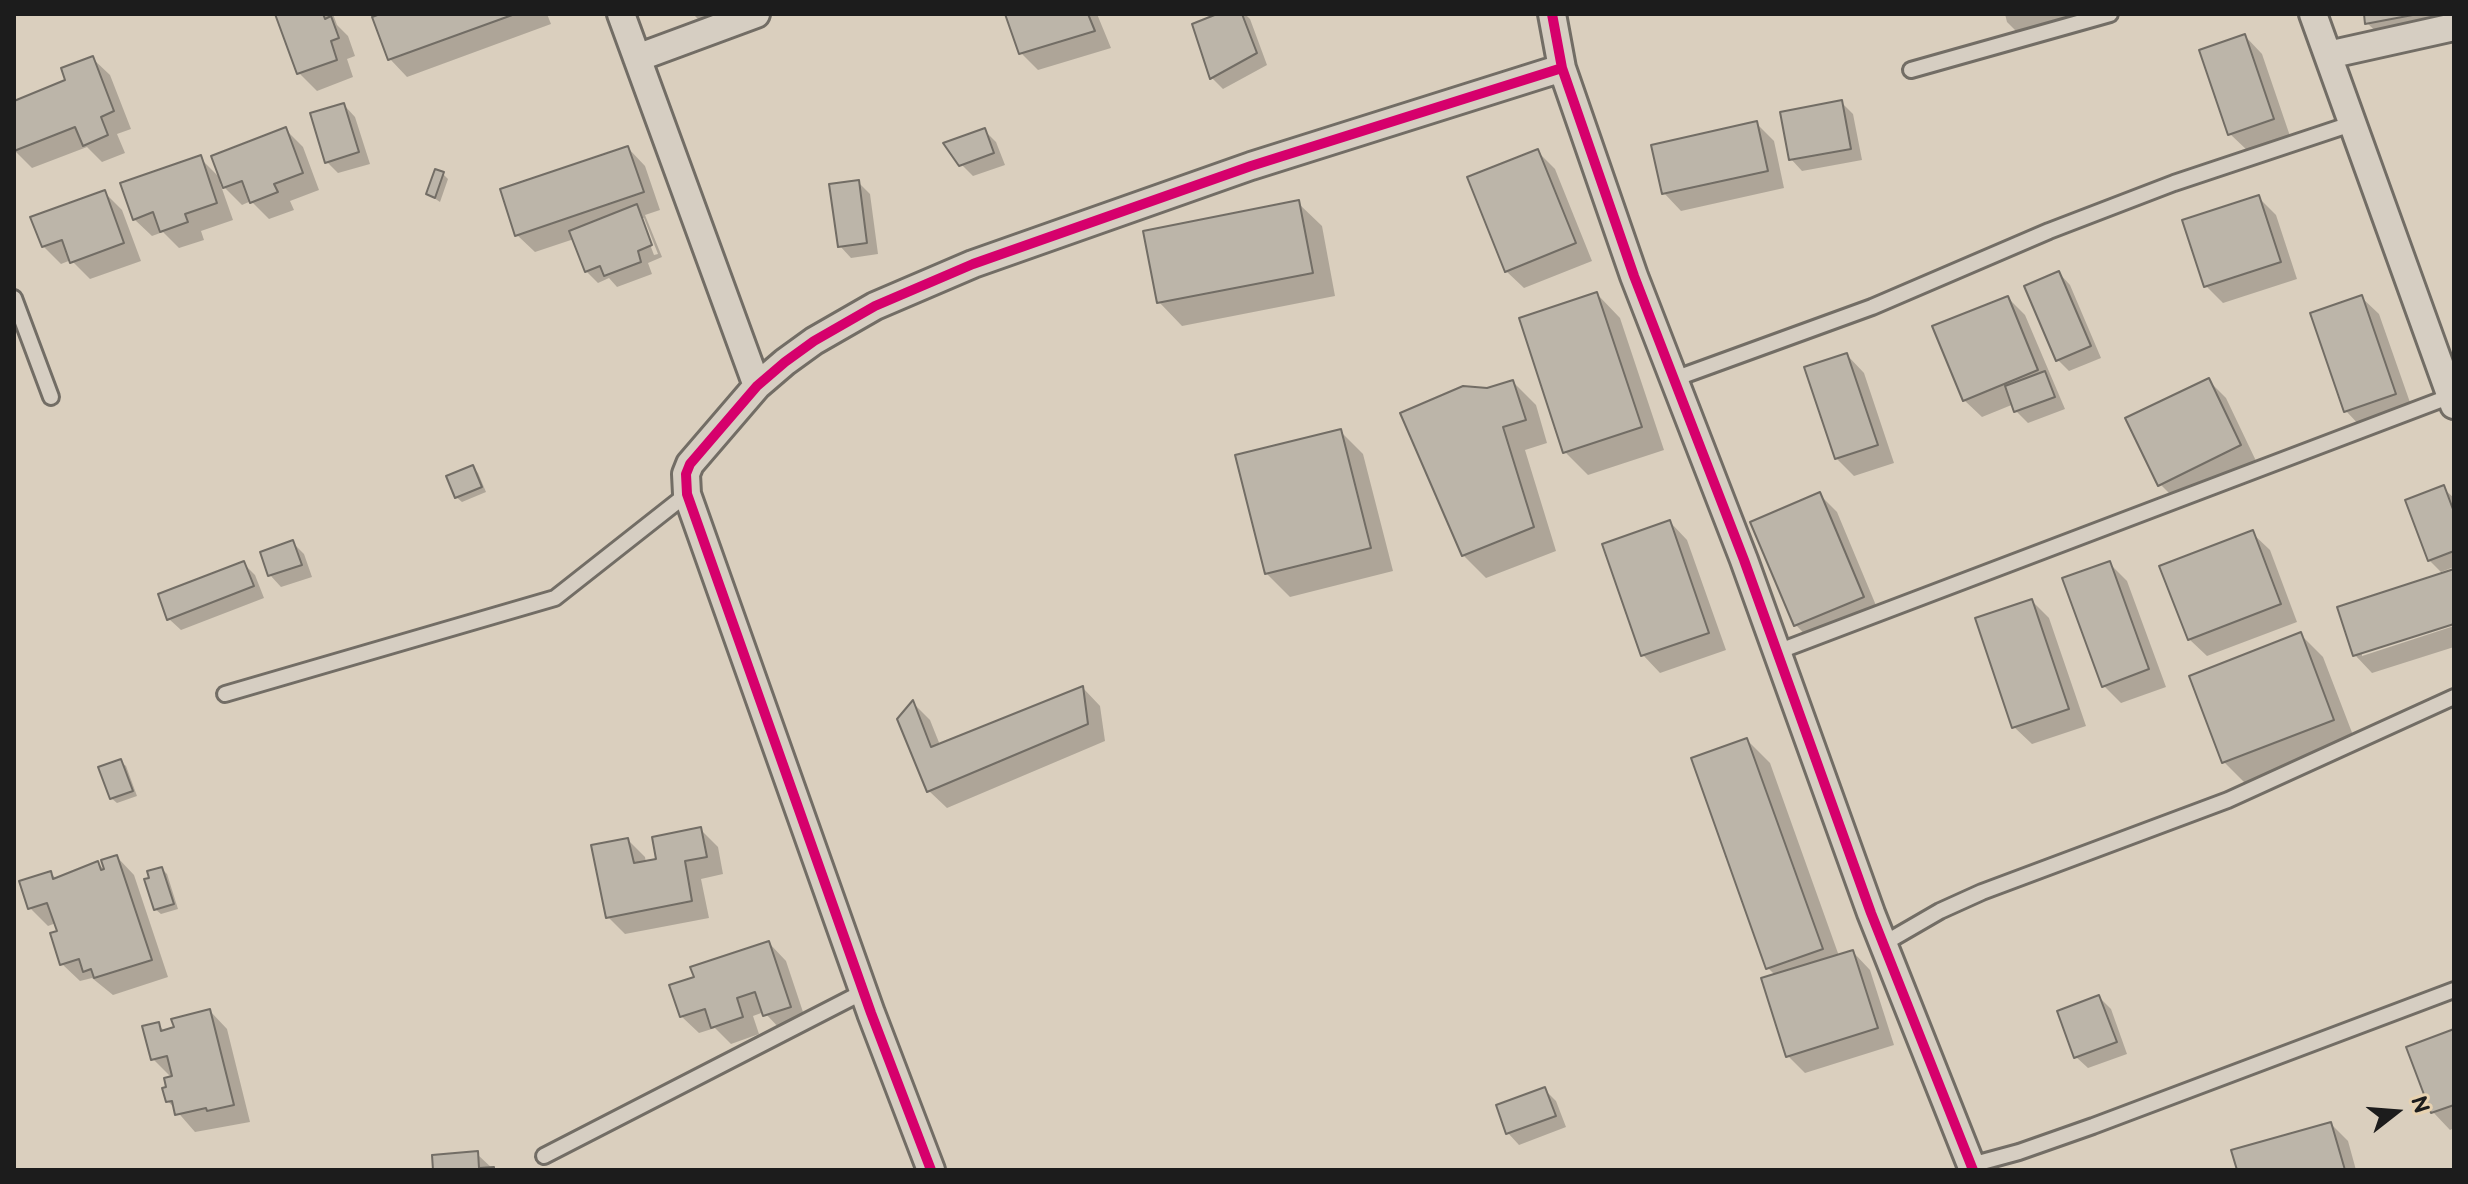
<!DOCTYPE html>
<html>
<head>
<meta charset="utf-8">
<style>
	body { margin:0 }
	#map { position:relative; width:2468px; height:1184px; overflow:hidden; background:#dacfbe; font-family:"Balsamiq Sans",sans-serif }
	canvas { display:block }
	.frame { position:absolute; inset:0; border:16px solid #1c1c1c; pointer-events:none }
	.north { position:absolute; left:2356px; top:1072px; width:80px; height:80px; -webkit-text-stroke:6px #e7d2b1; paint-order:stroke; rotate:73deg; font-size:22px; font-weight:700; line-height:32px; text-align:center; color:#1c1c1c }
	.north::after { content:''; display:block; margin:auto; width:28px; height:36px; background:#1c1c1c; clip-path:polygon(50% 0,100% 100%,50% 72%,0 100%) }
</style>
</head>
<body>
<div id="map">
<canvas width="2468" height="1184"></canvas>
<div class="frame"></div>
<div class="north">N</div>
</div>
<script>
const ctx = document.querySelector('canvas').getContext('2d');
ctx.lineJoin = 'round';
function fill(path, color) { ctx.fillStyle = color; ctx.fill(path, 'evenodd'); }
const shape = rows => new Path2D(rows.map(r => 'M' + r).join(''));
function stroke(path, color, width, dash) { ctx.strokeStyle = color; ctx.lineWidth = width; ctx.lineCap = dash ? 'butt' : 'round'; ctx.setLineDash(dash || []); ctx.stroke(path); }
const shadow = shape([
	[277,14,333,14,337,25,348,36,355,56,347,59,353,77,317,91,299,73],
	[386,14,547,14,551,24,407,77,390,59],
	[693,14,738,14,706,27],
	[1007,14,1097,14,1111,48,1038,70,1021,53],
	[1222,14,1245,14,1250,19,1267,65,1223,89,1212,78],
	[2005,14,2077,14,2080,23,2025,40,2007,22],
	[2366,14,2453,14,2454,19,2385,40,2367,23],
	[2245,36,2262,54,2290,136,2248,151,2230,134],
	[92,58,110,75,131,129,117,134,125,153,102,162,87,147,32,168,14,150,14,103,68,82],
	[1842,103,1853,114,1862,160,1802,171,1791,159],
	[344,105,355,117,370,164,338,173,327,162],
	[1756,123,1774,141,1784,188,1681,211,1664,193],
	[286,130,303,147,319,190,290,201,294,210,269,219,251,201,242,205,220,183,233,220,201,231,204,240,179,248,163,232,152,236,134,219,200,158,221,179],
	[985,131,996,142,1005,165,973,176,961,164],
	[628,148,645,166,660,210,645,215,662,257,648,263,652,274,617,287,609,278,598,283,586,271,574,239,535,252,517,235],
	[640,218,644,218,658,254,654,255],
	[1537,151,1555,169,1592,261,1524,288,1506,271],
	[443,174,448,179,440,202,428,194],
	[858,182,870,194,878,254,851,258,840,246],
	[105,193,122,210,141,261,90,279,71,260,61,264,43,246],
	[2258,197,2276,215,2297,279,2223,303,2206,286],
	[1298,203,1322,226,1335,296,1182,326,1159,302],
	[2059,273,2070,285,2101,358,2069,371,2058,360],
	[1597,294,1620,318,1664,450,1588,475,1565,452],
	[2361,297,2379,314,2413,411,2363,429,2346,411],
	[2008,298,2025,315,2065,409,2028,423,2016,411,2014,404,1982,417,1964,400],
	[1847,355,1864,373,1894,463,1854,476,1836,458],
	[2208,380,2226,398,2257,463,2178,502,2160,484],
	[1513,382,1536,405,1547,443,1525,450,1556,551,1486,578,1463,555,1487,390],
	[1340,431,1363,454,1393,571,1290,597,1266,573],
	[473,467,478,473,486,492,462,502,456,497],
	[2443,488,2454,498,2454,567,2441,572,2429,560],
	[1819,494,1837,512,1880,615,1813,643,1796,625,1752,523],
	[1670,522,1687,540,1726,650,1660,673,1643,655],
	[2252,533,2270,550,2297,622,2207,656,2189,639],
	[293,543,304,554,312,577,281,587,270,575],
	[243,563,255,575,264,598,181,630,169,619],
	[2109,563,2127,581,2166,687,2121,703,2104,686],
	[2454,571,2454,622,2362,651,2362,656,2454,626,2454,647,2372,673,2355,655],
	[2032,601,2049,618,2086,726,2032,744,2014,727],
	[2300,634,2323,657,2356,743,2247,785,2224,762,2191,677],
	[1083,688,1100,706,1105,741,947,808,929,791,913,703,930,720,940,745],
	[1747,740,1770,763,1839,956,1853,952,1870,970,1894,1045,1805,1073,1788,1056,1776,976,1768,968],
	[120,761,126,766,137,796,117,803,111,798],
	[701,830,718,847,723,874,701,879,709,918,625,934,608,917,628,840,645,857,646,863,658,860],
	[117,857,134,875,168,977,113,995,92,978,80,981,62,964,56,923,48,926,30,908,22,883,51,873,57,880,98,863,107,873],
	[162,869,167,874,178,909,161,914,155,909],
	[769,943,786,961,807,1024,783,1032,764,1012,753,1016,759,1034,731,1044,715,1028,699,1033,681,1016,696,978],
	[2099,997,2111,1009,2127,1054,2088,1068,2076,1057],
	[210,1011,227,1029,250,1122,195,1132,168,1101,172,1078,153,1059,158,1024,165,1032],
	[2454,1031,2454,1128,2450,1130,2433,1112],
	[1545,1090,1556,1101,1566,1127,1519,1145,1508,1133],
	[2331,1124,2348,1141,2356,1170,2239,1170],
	[477,1154,494,1170,435,1170]
]);
const building = shape([
	[275,14,323,14,325,19,331,16,339,38,331,41,337,60,297,74,275,14],
	[380,14,515,14,388,60,372,17,380,14],
	[1005,14,1088,14,1095,31,1019,54,1005,14],
	[1217,14,1242,14,1257,53,1210,79,1192,24,1217,14],
	[2364,14,2418,14,2365,24,2364,14],
	[2245,34,2274,119,2228,135,2199,50,2245,34],
	[93,56,114,111,101,117,108,135,83,146,75,127,14,151,14,101,65,80,61,68,93,56],
	[1842,100,1851,149,1789,160,1780,112,1842,100],
	[344,103,359,152,325,163,310,113,344,103],
	[1757,121,1768,171,1662,194,1651,145,1757,121],
	[286,127,303,173,274,184,278,192,250,203,242,181,223,188,211,156,286,127],
	[985,128,994,153,959,166,943,143,985,128],
	[628,146,644,192,515,236,500,189,628,146],
	[1538,149,1576,243,1505,272,1467,177,1538,149],
	[201,155,217,203,185,214,188,222,160,232,153,212,133,220,120,183,201,155],
	[435,169,444,172,435,198,426,194,435,169],
	[859,180,867,243,838,247,829,184,859,180],
	[105,190,124,243,70,263,62,240,42,247,30,217,105,190],
	[2259,195,2281,262,2204,287,2182,220,2259,195],
	[1299,200,1313,273,1157,303,1143,231,1299,200],
	[637,204,652,245,638,251,641,262,604,276,600,266,585,272,569,231,637,204],
	[2059,271,2091,346,2056,361,2024,286,2059,271],
	[1597,292,1642,427,1563,453,1519,318,1597,292],
	[2362,295,2396,394,2344,412,2310,313,2362,295],
	[2008,296,2038,370,1963,401,1932,326,2008,296],
	[1847,353,1878,445,1835,459,1804,367,1847,353],
	[2045,371,2055,397,2014,412,2005,386,2045,371],
	[2209,378,2241,445,2158,486,2125,418,2209,378],
	[1513,380,1526,420,1503,427,1534,527,1462,556,1400,413,1463,386,1487,388,1513,380],
	[1341,429,1371,548,1265,574,1235,455,1341,429],
	[473,465,482,487,455,498,446,476,473,465],
	[2444,485,2454,512,2454,551,2428,561,2405,500,2444,485],
	[1820,492,1864,597,1794,626,1750,522,1820,492],
	[1670,520,1709,633,1641,656,1602,544,1670,520],
	[2253,530,2281,604,2188,640,2159,566,2253,530],
	[293,540,302,565,268,576,260,552,293,540],
	[244,561,254,586,167,620,158,594,244,561],
	[2110,561,2149,669,2102,687,2062,578,2110,561],
	[2454,569,2454,624,2353,656,2337,607,2454,569],
	[2032,599,2069,709,2012,728,1975,618,2032,599],
	[2301,632,2334,720,2222,763,2189,676,2301,632],
	[1083,686,1088,724,927,792,897,719,913,700,931,747,1083,686],
	[1747,738,1823,949,1766,969,1691,758,1747,738],
	[121,759,133,791,110,799,98,767,121,759],
	[701,827,707,857,685,861,692,901,606,918,591,845,628,838,634,863,656,859,652,837,701,827],
	[117,855,152,960,94,978,91,969,83,972,79,959,60,965,50,933,57,931,47,903,28,909,19,881,51,871,53,879,98,861,101,870,104,869,101,860,117,855],
	[162,867,174,904,154,910,144,879,149,878,147,871,162,867],
	[769,941,791,1007,763,1016,755,992,737,998,743,1017,711,1028,705,1009,680,1017,669,985,694,977,690,967,769,941],
	[1853,950,1878,1028,1786,1057,1761,978,1853,950],
	[2099,995,2117,1042,2074,1058,2057,1011,2099,995],
	[210,1009,234,1105,207,1111,206,1108,175,1115,172,1101,166,1102,162,1088,166,1087,164,1078,172,1076,167,1056,151,1060,142,1026,159,1022,161,1031,174,1027,171,1019,210,1009],
	[2454,1029,2454,1105,2431,1113,2406,1047,2454,1029],
	[1545,1087,1556,1116,1506,1134,1496,1105,1545,1087],
	[2331,1122,2345,1170,2237,1170,2231,1150,2331,1122],
	[478,1151,479,1168,494,1167,494,1170,433,1170,432,1155,478,1151]
]);
const service = shape([
	[1911,70,2110,14],
	[14,298,51,397],
	[1674,379,1872,307,2049,231,2174,183,2354,123],
	[1777,652,2451,396],
	[225,694,555,598,687,494],
	[1883,944,1940,911,1982,892,2228,800,2454,697],
	[544,1156,863,992],
	[1971,1165,2019,1152,2093,1126,2454,990]
]);
const minor = shape([
	[621,14,757,386],
	[1552,14,1562,68,1634,276,1744,560,1871,913,1973,1170],
	[2313,14,2454,405],
	[2328,55,2454,27],
	[637,58,756,14],
	[931,1170,871,1013,687,494,686,474,690,464,757,386,785,362,814,341,875,306,973,264,1251,166,1562,68]
]);
const cycleway = shape([
	[1552,14,1562,68,1634,276,1744,560,1871,913,1973,1170],
	[931,1170,871,1013,687,494,686,474,690,464,757,386,785,362,814,341,875,306,973,264,1251,166,1562,68]
]);
fill(shadow, '#0003');
fill(building, '#bcb5a9');
stroke(building, '#726d65', 2);
stroke(service, '#726d65', 20);
stroke(minor, '#726d65', 32);
stroke(service, '#d6cec2', 14);
stroke(minor, '#d6cec2', 26);
stroke(cycleway, '#d6006c', 10);
</script>
</body>
</html>
